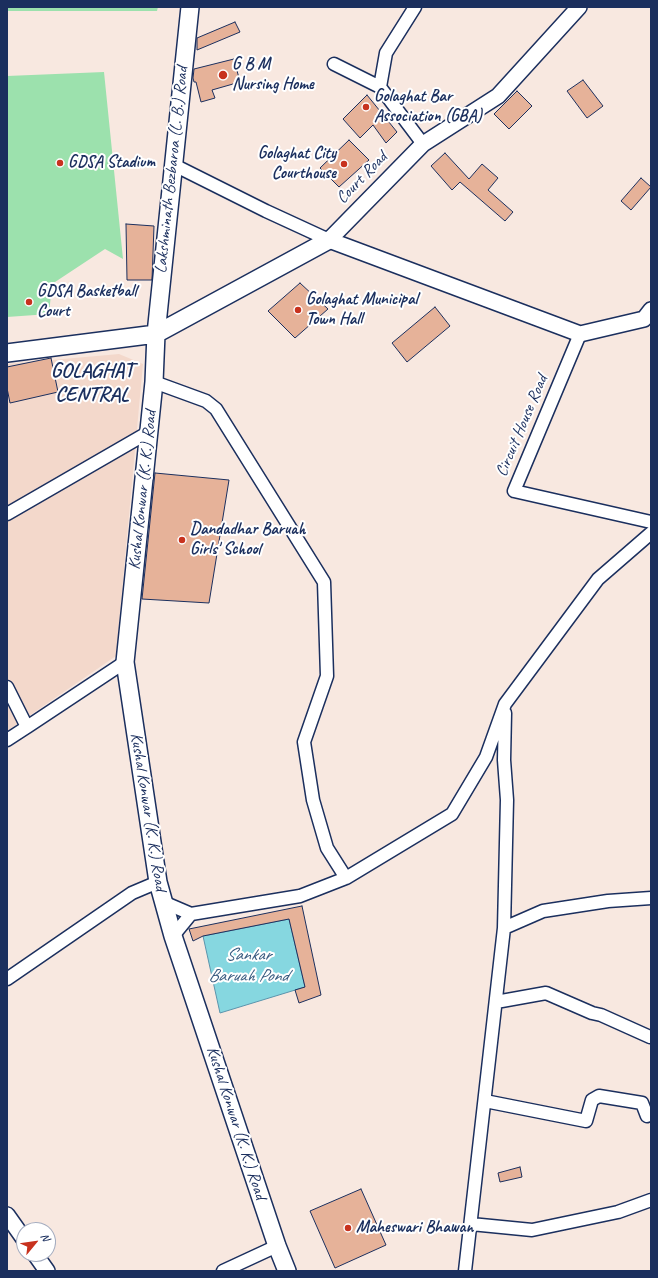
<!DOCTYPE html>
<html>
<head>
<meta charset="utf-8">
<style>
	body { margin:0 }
	#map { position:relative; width:658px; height:1278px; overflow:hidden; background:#f8e8e0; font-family:Caveat,sans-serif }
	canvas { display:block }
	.frame { position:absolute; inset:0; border:8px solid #1b2f5e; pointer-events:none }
	.north { position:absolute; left:16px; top:1222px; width:40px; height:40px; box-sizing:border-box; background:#fff; border:1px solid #a4acbf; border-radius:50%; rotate:61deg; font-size:11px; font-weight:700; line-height:16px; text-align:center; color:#1b2f5e }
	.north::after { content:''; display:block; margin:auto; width:14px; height:18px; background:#c8321e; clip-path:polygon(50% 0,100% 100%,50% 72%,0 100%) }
</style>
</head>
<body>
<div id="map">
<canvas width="658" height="1278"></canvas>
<div class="frame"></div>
<div class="north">N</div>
</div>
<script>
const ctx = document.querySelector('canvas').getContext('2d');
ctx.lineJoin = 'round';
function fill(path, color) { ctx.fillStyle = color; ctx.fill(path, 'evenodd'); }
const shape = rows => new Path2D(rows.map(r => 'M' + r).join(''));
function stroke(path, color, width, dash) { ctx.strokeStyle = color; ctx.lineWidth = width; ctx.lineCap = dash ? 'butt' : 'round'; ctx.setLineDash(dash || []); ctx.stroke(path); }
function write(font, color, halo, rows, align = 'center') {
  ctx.font = font + ' Caveat,sans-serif'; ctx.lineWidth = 4; ctx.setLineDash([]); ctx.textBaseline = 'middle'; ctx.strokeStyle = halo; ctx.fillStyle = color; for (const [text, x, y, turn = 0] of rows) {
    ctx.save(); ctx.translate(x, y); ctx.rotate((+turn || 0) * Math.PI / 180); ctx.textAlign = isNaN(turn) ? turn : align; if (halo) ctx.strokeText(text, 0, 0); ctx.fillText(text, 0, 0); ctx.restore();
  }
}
const built = shape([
	[119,354,143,364,116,656,7,731,7,364]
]);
const green = shape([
	[7,7,158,7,157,11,7,11],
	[104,72,123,259,105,249,52,284,49,314,7,317,7,76]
]);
const water = shape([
	[289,919,305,987,220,1013,203,936,289,919]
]);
const building = shape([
	[235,22,240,32,197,50,197,38,235,22],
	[234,59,240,82,212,90,215,98,201,102,196,82,194,82,193,78,194,69,234,59],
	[583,80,603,106,587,118,567,91,583,80],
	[517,91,532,106,509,129,494,114,517,91],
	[367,95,397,132,386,143,373,125,360,138,343,119,367,95],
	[349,140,369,160,339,187,320,168,349,140],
	[445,153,469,179,482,164,498,178,488,190,513,212,505,221,460,182,452,190,431,166,445,153],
	[641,178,651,187,631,210,621,201,641,178],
	[126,224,154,226,152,280,127,280,126,224],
	[300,283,328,309,295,338,268,311,300,283],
	[435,307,450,326,407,362,392,343,435,307],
	[51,358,58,392,10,403,7,388,7,367,51,358],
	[155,473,229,480,209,603,142,599,155,473],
	[302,906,321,995,299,1003,295,990,305,987,289,919,203,936,193,941,189,929,302,906],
	[520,1167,522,1177,500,1182,498,1173,520,1167],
	[361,1189,386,1245,335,1268,310,1211,361,1189]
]);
const minor = shape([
	[415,7,386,53,380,87,423,144],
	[334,64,380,87],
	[172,164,266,211,329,240],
	[580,334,514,491,651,522],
	[154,382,206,401,216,409,324,582,327,676,304,742,313,800,327,848,346,878],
	[7,514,149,432],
	[7,687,27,727,125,662],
	[7,740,27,727],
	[163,902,191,914,300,896,346,878,452,814,486,757,505,704,598,579,651,533],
	[504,928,543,911,608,901,651,898],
	[173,936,191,914],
	[7,979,132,893,158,882],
	[496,1002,546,993,592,1013,601,1015,650,1037],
	[485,1101,586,1121,592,1100,599,1096,642,1103,647,1116],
	[471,1224,532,1230,618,1212,651,1200],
	[223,1271,277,1246],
	[465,1271,504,928,507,800,504,760,505,713]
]);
const tertiary = shape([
	[579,7,498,96,423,144,329,240,580,334,644,319,651,310],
	[7,1215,24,1239],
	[35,1254,47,1271]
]);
const secondary = shape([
	[190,7,156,334,154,382,125,662,158,882,173,936,277,1246,287,1271],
	[7,353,156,334,329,240]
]);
const markers = [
	[223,75,5,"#c8321e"],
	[366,107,4,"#c8321e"],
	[60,163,4,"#c8321e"],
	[344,164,4,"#c8321e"],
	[29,302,4,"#c8321e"],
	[298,310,4,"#c8321e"],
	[182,540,4,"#c8321e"],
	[348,1228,4,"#c8321e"]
];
const poiNames = [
	["G B M",232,65],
	["Nursing Home",232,85],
	["Golaghat Bar",374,97],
	["Association (GBA)",374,117],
	["Golaghat City",336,154,"right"],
	["Courthouse",336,174,"right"],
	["GDSA Stadium",68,163],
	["GDSA Basketball",37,292],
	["Court",37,312],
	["Golaghat Municipal",306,300],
	["Town Hall",306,320],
	["Dandadhar Baruah",190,530],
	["Girls' School",190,550],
	["Maheswari Bhawan",356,1228]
];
const streetNames = [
	["Lakshminath Bezbaroa (L. B.) Road",172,170,-84],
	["Court Road",362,178,-46],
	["Circuit House Road",522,426,-67],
	["Kushal Konwar (K. K.) Road",143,490,-84],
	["Kushal Konwar (K. K.) Road",148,812,81],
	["Kushal Konwar (K. K.) Road",236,1123,72]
];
const waterNames = [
	["Sankar",248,955],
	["Baruah Pond",248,976]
];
const districtNames = [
	["GOLAGHAT",92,371],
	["CENTRAL",92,395]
];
fill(built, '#f3d8cb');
fill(green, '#9ce1ad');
fill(water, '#86d7e0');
stroke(water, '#5b94ac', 1);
fill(building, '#e6b299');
stroke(building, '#1b2f5e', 1);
stroke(minor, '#1b2f5e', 15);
stroke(tertiary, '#1b2f5e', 18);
stroke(secondary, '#1b2f5e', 20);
stroke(minor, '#fff', 12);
stroke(tertiary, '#fff', 15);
stroke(secondary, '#fff', 17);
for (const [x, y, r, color] of markers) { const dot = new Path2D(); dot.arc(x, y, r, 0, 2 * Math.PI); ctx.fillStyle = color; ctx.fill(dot); stroke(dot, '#fff', 1.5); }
write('bold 17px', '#1b2f5e', '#fff', poiNames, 'left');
write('17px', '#1b2f5e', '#fff', streetNames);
write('italic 18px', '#36597e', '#fff', waterNames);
write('bold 21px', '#1b2f5e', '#fff', districtNames);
</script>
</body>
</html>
